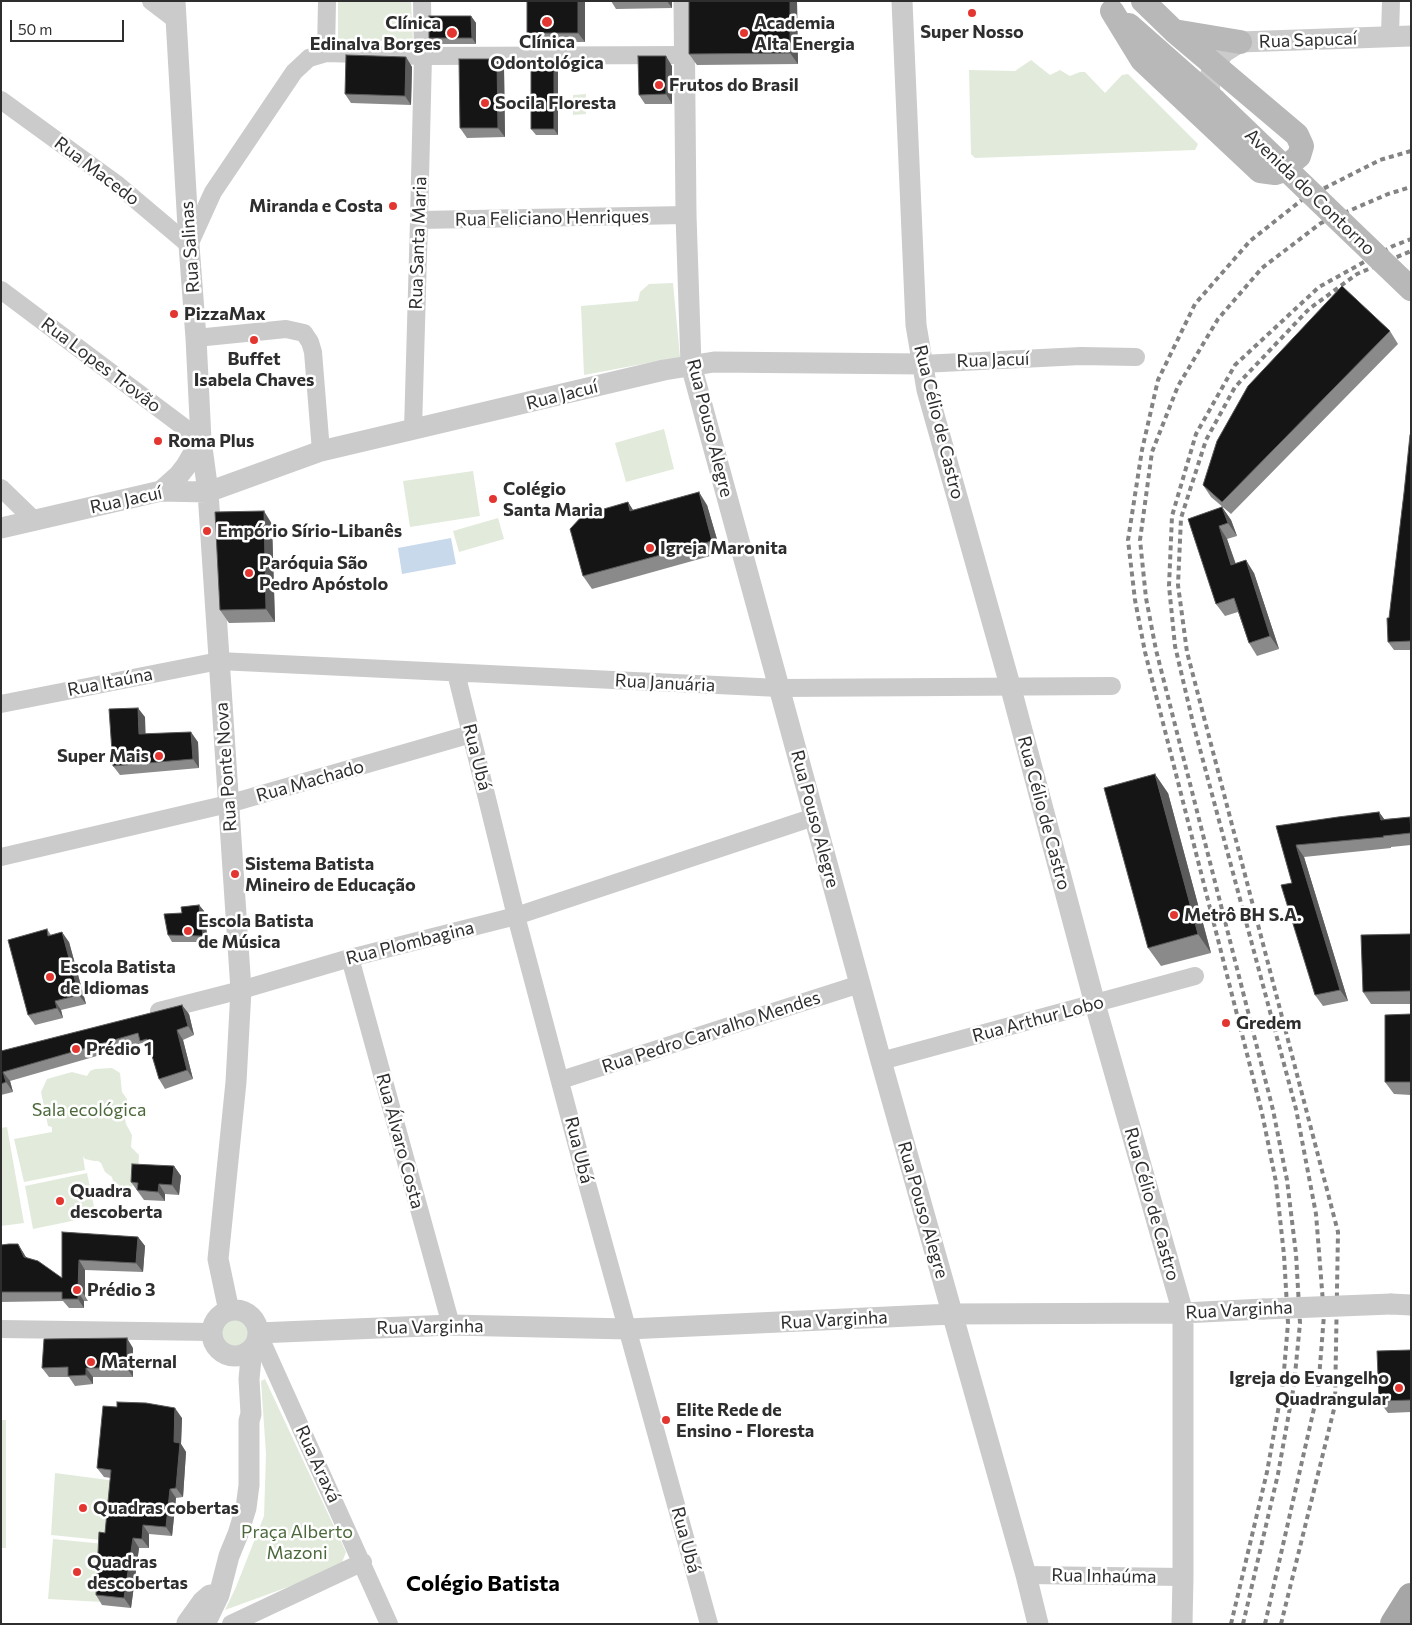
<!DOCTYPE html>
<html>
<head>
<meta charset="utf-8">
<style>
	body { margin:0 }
	#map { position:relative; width:1412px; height:1625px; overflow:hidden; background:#fff; font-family:Commissioner,sans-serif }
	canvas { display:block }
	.frame { position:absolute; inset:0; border:2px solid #2e2e2e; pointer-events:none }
	.scale { position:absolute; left:10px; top:20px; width:114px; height:22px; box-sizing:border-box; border:2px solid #2e2e2e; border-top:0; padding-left:6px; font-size:15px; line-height:18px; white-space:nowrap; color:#2e2e2e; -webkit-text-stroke:4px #fff; paint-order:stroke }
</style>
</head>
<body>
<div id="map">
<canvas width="1412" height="1625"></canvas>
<div class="frame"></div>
<div class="scale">50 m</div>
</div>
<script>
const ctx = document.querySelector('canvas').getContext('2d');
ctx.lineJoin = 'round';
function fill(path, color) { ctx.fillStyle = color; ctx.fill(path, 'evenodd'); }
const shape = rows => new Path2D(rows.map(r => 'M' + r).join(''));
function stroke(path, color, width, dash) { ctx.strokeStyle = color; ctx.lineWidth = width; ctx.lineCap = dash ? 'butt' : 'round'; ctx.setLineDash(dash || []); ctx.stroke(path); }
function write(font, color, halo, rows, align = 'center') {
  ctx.font = font + ' Commissioner,sans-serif'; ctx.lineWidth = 5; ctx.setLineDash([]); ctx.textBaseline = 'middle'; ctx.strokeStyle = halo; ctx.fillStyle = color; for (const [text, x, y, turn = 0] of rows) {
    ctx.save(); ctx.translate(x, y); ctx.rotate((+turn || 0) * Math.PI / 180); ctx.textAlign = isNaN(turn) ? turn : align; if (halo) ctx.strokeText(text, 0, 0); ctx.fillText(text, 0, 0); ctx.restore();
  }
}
const green = shape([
	[338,1,411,1,413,41,338,41],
	[1031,60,1050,75,1060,70,1070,76,1080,72,1085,72,1105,93,1122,75,1128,74,1198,144,1195,150,975,158,971,154,969,70,1015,71],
	[586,94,586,114,573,115,573,95],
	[673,283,680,357,584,375,581,306,638,301,640,292,649,284],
	[664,429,674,469,626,482,615,443],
	[473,471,480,516,410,527,403,481],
	[498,518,504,539,459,552,453,531],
	[112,1068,120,1073,122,1092,127,1099,127,1106,124,1112,126,1124,132,1135,131,1147,139,1155,138,1174,133,1185,129,1190,120,1192,119,1185,113,1181,112,1177,105,1172,101,1163,98,1161,94,1161,85,1159,83,1156,85,1170,24,1182,14,1139,52,1132,52,1127,48,1126,41,1092,47,1079,72,1072,87,1076,90,1071,95,1069],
	[7,1127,24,1223,1,1226,1,1128],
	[87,1173,96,1216,33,1229,25,1186],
	'217 1333a18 18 0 1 1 36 0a18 18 0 1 1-36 0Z',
	[265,1379,346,1552,340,1568,225,1610,236,1587,264,1516,266,1454,261,1381],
	[1,1420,6,1420,6,1548,1,1548],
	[55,1473,116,1481,111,1541,51,1535],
	[53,1539,105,1544,102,1602,48,1599]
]);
const water = shape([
	[451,538,456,564,402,574,398,548]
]);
const minor = shape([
	[151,1,176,20],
	[1390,36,1391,1],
	[326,53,327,1],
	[1,100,118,185,189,245,213,192,294,72,309,58,326,53,423,56,685,55],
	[419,220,686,215],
	[1,290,201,440],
	[196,338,286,329,304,333,310,342,313,352,321,451],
	[922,364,1081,356,1136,357],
	[413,430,419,220,423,56,422,1],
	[1,488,34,520],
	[456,673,516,916,588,1187,709,1624],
	[1,704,219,661,779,688,1112,686],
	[1,857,228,804,471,734],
	[350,958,451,1325],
	[159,1011,241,990,350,958,516,916,814,817],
	[881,1061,1195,976],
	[561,1080,860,984],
	[1,1329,212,1332],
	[258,1333,389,1624],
	[1026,1575,1183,1577],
	[231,1624,363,1562]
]);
const tertiary = shape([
	[175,1,189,245,196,338,201,440,208,492,241,990,236,1082,218,1259,229,1311],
	[684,1,686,215,691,365,881,1061,1026,1575,1038,1624],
	[902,1,916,325,927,390,1010,685,1095,1004,1183,1313,1183,1577,1182,1624],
	[1210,95,1209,79,1215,64,1224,52,1240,42,1411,36],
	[161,491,179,475,186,466,201,440],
	[1,528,161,491,208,492,321,451,664,370,714,362,922,364],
	[1391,1304,1411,1305],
	'212 1333a23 23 0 1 1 46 0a23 23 0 1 1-46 0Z',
	[258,1333,451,1325,628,1329,952,1314,1183,1313,1264,1309],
	[187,1623,202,1602,210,1595],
	[205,1624,219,1595,229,1556,238,1534,246,1508,249,1485,249,1421,251,1414,249,1379,252,1348]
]);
const secondary = shape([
	[1112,11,1142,60,1260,171,1275,173,1281,171,1299,156,1302,146,1297,135,1174,31,1143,1],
	[1129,25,1214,100],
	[1174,31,1240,42]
]);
const primary = shape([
	[1394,1624,1411,1597]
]);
const rail = shape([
	[1231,1624,1267,1472,1283,1383,1288,1323,1284,1255,1276,1182,1262,1113,1145,652,1135,600,1128,540,1142,450,1158,380,1195,304,1250,241,1303,199,1380,160,1411,151],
	[1243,1624,1278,1474,1294,1385,1300,1323,1296,1254,1287,1180,1273,1110,1156,650,1146,598,1140,540,1152,452,1178,386,1218,319,1262,268,1321,223,1388,194,1411,187],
	[1265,1624,1318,1391,1324,1315,1316,1214,1296,1109,1193,723,1175,646,1169,586,1172,516,1196,434,1235,365,1319,287,1393,246,1411,239],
	[1281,1624,1335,1405,1338,1232,1187,652,1178,585,1181,518,1206,440,1235,387,1309,309,1357,274,1411,251]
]);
const tertiaryBridge = shape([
	[1264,1309,1391,1304]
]);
const secondaryBridge = shape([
	[1214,100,1411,289]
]);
const wall = shape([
	[585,1,585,42,534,42,527,33],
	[611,1,672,1,672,8,616,9],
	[797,1,798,64,697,65,689,54],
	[471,16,476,23,476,44,433,44,429,38],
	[406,57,412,67,411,105,351,103,345,94],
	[497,59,504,68,505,137,467,138,460,128],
	[554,61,558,67,558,135,536,135,531,129],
	[672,66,672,104,645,104,639,95],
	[1390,331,1398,344,1231,514,1211,497,1203,485],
	[1411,433,1411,650,1394,650,1388,642,1389,618],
	[628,502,633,510,707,505,721,553,592,589,583,576],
	[1222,507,1231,520,1237,536,1227,539,1236,564,1254,573,1279,649,1257,656,1249,643,1238,612,1225,616,1216,604,1188,519],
	[272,524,275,622,229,623,220,610],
	[145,717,145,734,198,742,199,768,120,775,113,766],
	[1168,793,1211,953,1161,966,1148,948],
	[1379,812,1384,819,1411,817,1411,845,1391,847,1391,848,1304,857,1348,1001,1323,1006,1315,995,1292,883,1276,826],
	[199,905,204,911,208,942,172,942,168,935,182,913],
	[47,929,51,935,69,942,86,1004,61,1010,63,1018,35,1025,28,1015],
	[1411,934,1411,1004,1371,1004,1363,992],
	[189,1014,194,1035,183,1040,193,1079,165,1089,159,1079,150,1049,147,1050,142,1043,10,1081,13,1092,1,1095,1,1051],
	[1411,1014,1411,1095,1394,1094,1385,1082],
	[174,1166,181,1176,179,1195,165,1194,165,1201,144,1200,131,1182],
	[62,1232,138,1237,145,1246,143,1272,85,1270,85,1296,88,1301,84,1301,84,1308,69,1308,63,1301,1,1302,1,1245,18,1244,26,1257,62,1278],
	[133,1348,133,1377,93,1377,93,1384,75,1386,69,1377,49,1377,42,1368],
	[1411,1350,1411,1412,1388,1413,1379,1401],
	[182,1418,181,1444,186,1452,183,1497,176,1498,172,1536,149,1534,149,1548,139,1548,131,1608,102,1605,96,1595,105,1533,111,1478,104,1477,97,1468]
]);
const shadedWall = shape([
	[578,1,585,1,585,42,578,33],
	[667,1,672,1,672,8],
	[790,1,797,1,798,64,790,53],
	[471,16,476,23,476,44,472,38],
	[666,56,672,66,672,104,666,94],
	[406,57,412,67,411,105,405,96],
	[497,59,504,68,505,137,498,128],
	[554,61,558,67,558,135,554,129],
	[699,492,707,505,721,553,712,541],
	[628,502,636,515,630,511],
	[1222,507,1231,520,1237,536,1228,523],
	[264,511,272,524,275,622,266,609],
	[1219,526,1227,539,1240,577,1231,565],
	[1246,560,1254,573,1279,649,1270,636],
	[138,708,145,717,146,744,139,734],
	[191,732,198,742,199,768,193,759],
	[1155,774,1168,793,1211,953,1198,934],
	[1379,812,1387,823,1381,820],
	[1296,845,1304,857,1348,1001,1340,990],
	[199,905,204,911,208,942,203,936],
	[62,932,69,942,86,1004,79,995],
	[55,1001,61,1010,63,1018,57,1008],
	[182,1005,189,1014,194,1035,188,1026],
	[177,1030,183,1040,193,1079,187,1070],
	[3,1072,10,1081,13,1092,6,1082],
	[174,1166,181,1176,179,1195,172,1185],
	[159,1184,165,1194,165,1201,158,1192],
	[138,1237,145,1246,143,1272,136,1263],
	[18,1244,24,1254,31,1266,24,1257],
	[79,1260,85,1270,85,1296,82,1292,78,1289],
	[78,1292,84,1301,84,1308,78,1299],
	[127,1338,133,1348,133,1377,127,1368],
	[86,1368,93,1377,93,1384,86,1375],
	[175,1408,182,1418,181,1444,186,1452,183,1497,176,1488,174,1442],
	[170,1489,176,1498,172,1536,166,1527],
	[143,1525,149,1534,149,1548,142,1539],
	[133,1538,139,1548,131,1608,124,1598]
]);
const building = shape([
	[527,1,578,1,578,33,527,33,527,1],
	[689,1,790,1,790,53,689,54,689,1],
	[429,16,471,16,472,38,429,38,429,16],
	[346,55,406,57,405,96,345,94,346,55],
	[638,56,666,56,666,94,639,95,638,56],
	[459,59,497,59,498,128,460,128,459,59],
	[531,61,554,61,554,129,531,129,531,61],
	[1342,286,1390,331,1222,502,1203,485,1217,441,1248,386,1342,286],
	[1411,433,1411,641,1388,642,1387,618,1389,618,1404,493,1410,435,1411,433],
	[699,492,712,541,583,576,570,529,583,515,628,502,630,511,699,492],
	[1222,507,1228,523,1219,526,1231,565,1246,560,1270,636,1249,643,1234,598,1216,604,1188,519,1222,507],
	[264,511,266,609,220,610,215,512,264,511],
	[138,708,139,734,191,732,193,759,113,766,109,709,138,708],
	[1155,774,1198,934,1148,948,1104,788,1155,774],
	[1379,812,1381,820,1410,817,1411,833,1383,836,1384,837,1296,845,1340,990,1315,995,1281,885,1292,883,1276,826,1338,817,1379,812],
	[199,905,203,936,168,935,164,914,182,913,181,907,199,905],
	[47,929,48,936,62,932,79,995,55,1001,57,1008,28,1015,8,940,47,929],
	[1411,934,1411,991,1363,992,1361,935,1411,934],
	[182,1005,188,1026,177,1030,187,1070,159,1079,147,1039,140,1041,138,1033,3,1072,6,1082,1,1084,1,1051,182,1005],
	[1411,1014,1411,1082,1385,1082,1385,1015,1411,1014],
	[132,1164,174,1166,172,1185,159,1184,158,1192,137,1190,138,1183,131,1182,132,1164],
	[62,1232,138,1237,136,1263,79,1260,78,1289,82,1292,78,1292,78,1299,62,1299,62,1292,1,1292,1,1245,9,1244,18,1244,24,1257,38,1261,62,1278,62,1232],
	[127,1338,127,1368,86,1368,86,1375,68,1376,68,1367,42,1368,44,1339,127,1338],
	[1411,1350,1411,1400,1379,1401,1377,1351,1411,1350],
	[117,1402,146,1403,175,1408,174,1442,180,1443,176,1488,170,1489,166,1527,143,1525,142,1539,133,1538,124,1598,96,1595,99,1532,105,1533,111,1470,97,1468,103,1406,117,1407,117,1402]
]);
const markers = [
	[972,13,5,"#e33631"],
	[547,22,6,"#e33631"],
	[452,33,6,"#e33631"],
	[744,33,5,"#e33631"],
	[659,85,5,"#e33631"],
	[485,103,5,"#e33631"],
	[393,206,5,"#e33631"],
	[174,314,5,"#e33631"],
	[254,340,5,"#e33631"],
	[158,441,5,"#e33631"],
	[493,499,5,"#e33631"],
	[207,531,5,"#e33631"],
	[650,548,5,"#e33631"],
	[249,573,5,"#e33631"],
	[159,756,5,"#e33631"],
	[235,874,5,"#e33631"],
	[1174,915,5,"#e33631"],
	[188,931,5,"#e33631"],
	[50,977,5,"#e33631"],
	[1226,1023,5,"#e33631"],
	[76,1049,5,"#e33631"],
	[60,1201,5,"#e33631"],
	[77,1290,5,"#e33631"],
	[91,1362,5,"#e33631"],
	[1399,1388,5,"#e33631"],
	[666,1420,5,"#e33631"],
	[83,1508,5,"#e33631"],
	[77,1572,5,"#e33631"]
];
const poiNames = [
	["Clínica",441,23,"right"],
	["Edinalva Borges",441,44,"right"],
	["Academia",754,23],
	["Alta Energia",754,44],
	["Super Nosso",972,32,"center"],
	["Clínica",547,42,"center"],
	["Odontológica",547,63,"center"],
	["Frutos do Brasil",669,85],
	["Socila Floresta",495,103],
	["Miranda e Costa",383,206,"right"],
	["PizzaMax",184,314],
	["Buffet",254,359,"center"],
	["Isabela Chaves",254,380,"center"],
	["Roma Plus",168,441],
	["Colégio",503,489],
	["Santa Maria",503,510],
	["Empório Sírio-Libanês",217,531],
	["Igreja Maronita",660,548],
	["Paróquia São",259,563],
	["Pedro Apóstolo",259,584],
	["Super Mais",149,756,"right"],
	["Sistema Batista",245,864],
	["Mineiro de Educação",245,885],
	["Metrô BH S.A.",1184,915],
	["Escola Batista",198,921],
	["de Música",198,942],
	["Escola Batista",60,967],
	["de Idiomas",60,988],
	["Gredem",1236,1023],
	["Prédio 1",86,1049],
	["Quadra",70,1191],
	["descoberta",70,1212],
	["Prédio 3",87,1290],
	["Maternal",101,1362],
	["Igreja do Evangelho",1389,1378,"right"],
	["Quadrangular",1389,1399,"right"],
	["Elite Rede de",676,1410],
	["Ensino - Floresta",676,1431],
	["Quadras cobertas",93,1508],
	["Quadras",87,1562],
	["descobertas",87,1583]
];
const streetNames = [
	["Rua Sapucaí",1308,40,-2],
	["Rua Macedo",97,171,37],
	["Avenida do Contorno",1310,192,44],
	["Rua Feliciano Henriques",552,218,-1],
	["Rua Santa Maria",418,243,-88],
	["Rua Salinas",190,247,-94],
	["Rua Jacuí",993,360,-2],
	["Rua Lopes Trovão",101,365,37],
	["Rua Jacuí",562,395,-14],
	["Rua Célio de Castro",939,422,76],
	["Rua Pouso Alegre",710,428,76],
	["Rua Jacuí",126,500,-12],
	["Rua Itaúna",110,682,-11],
	["Rua Januária",665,683,3],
	["Rua Ubá",477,757,76],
	["Rua Ponte Nova",226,767,-94],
	["Rua Machado",310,781,-16],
	["Rua Célio de Castro",1044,813,75],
	["Rua Pouso Alegre",815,819,75],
	["Rua Plombagina",410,943,-14],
	["Rua Arthur Lobo",1038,1019,-15],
	["Rua Pedro Carvalho Mendes",711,1032,-18],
	["Rua Álvaro Costa",400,1141,75],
	["Rua Ubá",579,1150,76],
	["Rua Célio de Castro",1152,1204,74],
	["Rua Pouso Alegre",923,1210,74],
	["Rua Varginha",1239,1310,-3],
	["Rua Varginha",834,1320,-3],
	["Rua Varginha",430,1327,-1],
	["Rua Araxá",318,1464,65],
	["Rua Ubá",686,1540,75],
	["Rua Inhaúma",1104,1576,1]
];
const parkNames = [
	["Sala ecológica",89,1110],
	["Praça Alberto",297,1532],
	["Mazoni",297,1553]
];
const districtNames = [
	["Colégio Batista",483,1584]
];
fill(green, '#e2ebdb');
fill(water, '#c7d9eb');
stroke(minor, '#cbcbcb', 18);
stroke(tertiary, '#cbcbcb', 21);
stroke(secondary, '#b8b8b8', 24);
stroke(primary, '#a6a6a6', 28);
stroke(rail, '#838383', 4, [5, 4]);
stroke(tertiaryBridge, '#cbcbcb', 21);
stroke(secondaryBridge, '#b8b8b8', 24);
fill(wall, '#8a8a8a');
fill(shadedWall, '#5b5b5b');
fill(building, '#151515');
stroke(building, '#5b5b5b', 1);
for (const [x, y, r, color] of markers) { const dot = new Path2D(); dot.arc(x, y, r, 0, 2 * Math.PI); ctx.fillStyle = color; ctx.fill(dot); stroke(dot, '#fff', 2); }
write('bold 18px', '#2e2e2e', '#fff', poiNames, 'left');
write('18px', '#2e2e2e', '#fff', streetNames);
write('18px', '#4c693c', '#fff', parkNames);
write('bold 22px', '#000', '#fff', districtNames);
</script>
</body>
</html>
